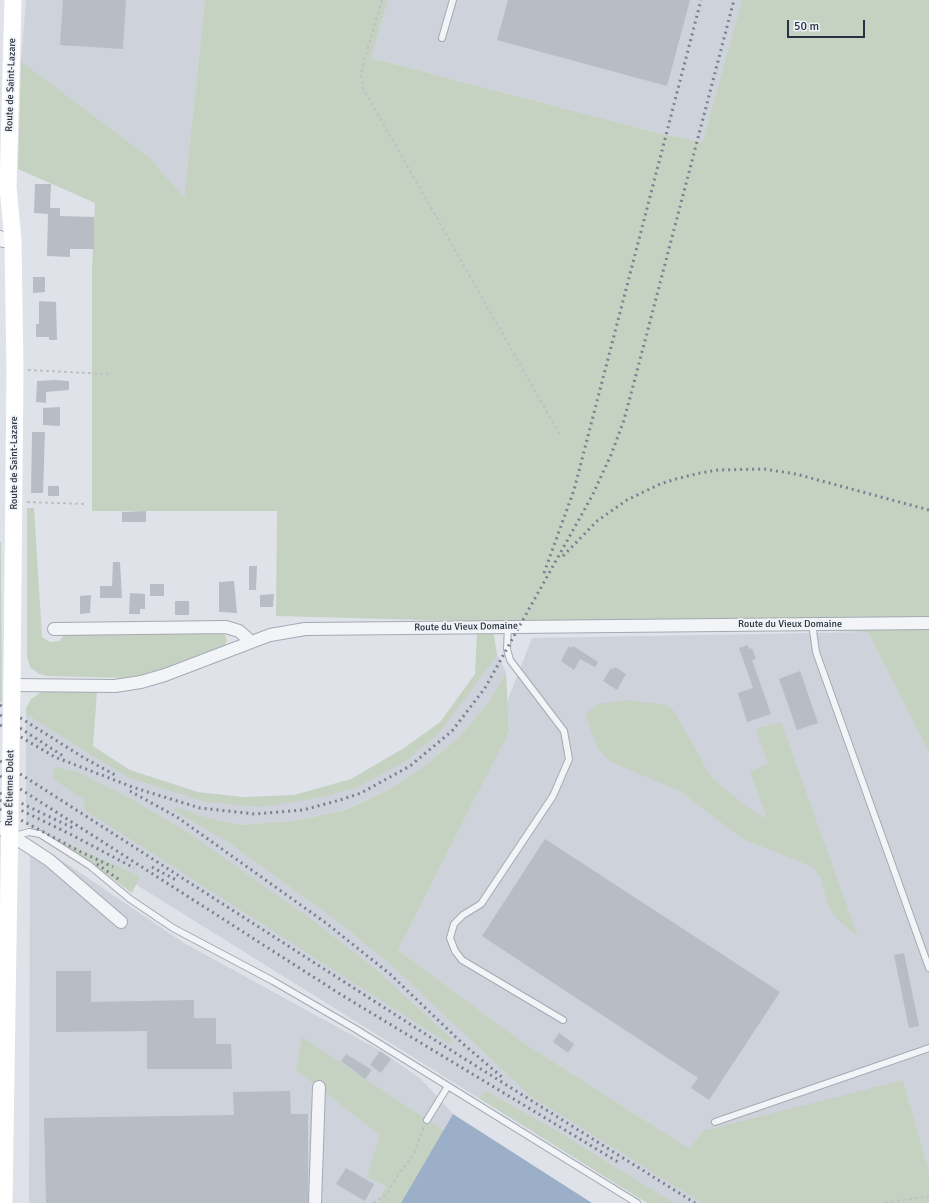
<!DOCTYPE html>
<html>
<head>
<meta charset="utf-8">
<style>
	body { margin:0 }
	#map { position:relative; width:929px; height:1203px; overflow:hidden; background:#dfe3e9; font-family:Signika,sans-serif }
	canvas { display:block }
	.scale { position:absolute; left:787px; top:20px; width:78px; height:18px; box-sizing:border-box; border:2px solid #283140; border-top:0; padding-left:5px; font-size:12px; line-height:14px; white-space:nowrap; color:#283140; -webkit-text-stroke:3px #eff2f6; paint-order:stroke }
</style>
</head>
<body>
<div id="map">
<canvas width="929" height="1203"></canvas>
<div class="scale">50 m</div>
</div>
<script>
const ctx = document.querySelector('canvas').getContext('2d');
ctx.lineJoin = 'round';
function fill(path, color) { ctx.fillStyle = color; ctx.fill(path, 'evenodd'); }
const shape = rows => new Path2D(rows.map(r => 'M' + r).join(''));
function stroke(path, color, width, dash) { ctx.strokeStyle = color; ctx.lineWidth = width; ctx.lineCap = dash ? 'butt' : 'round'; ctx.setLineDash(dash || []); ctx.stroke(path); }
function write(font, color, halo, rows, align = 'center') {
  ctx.font = font + ' Signika,sans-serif'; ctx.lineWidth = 3.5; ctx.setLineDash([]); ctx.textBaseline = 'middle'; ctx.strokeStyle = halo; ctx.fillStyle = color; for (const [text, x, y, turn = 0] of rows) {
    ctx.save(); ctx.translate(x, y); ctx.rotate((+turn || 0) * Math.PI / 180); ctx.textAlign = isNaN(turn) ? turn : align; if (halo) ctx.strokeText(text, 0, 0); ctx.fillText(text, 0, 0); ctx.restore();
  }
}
const built = shape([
	[26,0,205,0,184,199,150,158,21,61],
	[388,0,742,0,704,142,662,134,371,58],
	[868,632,929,753,929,1171,903,1080,690,1149,524,1043,398,950,509,732,507,702,532,638],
	[496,652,506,672,488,703,460,736,427,764,388,790,344,810,294,821,239,825,228,842,728,1203,647,1203,124,877,26,825,26,708,128,774,176,792,272,802,376,775,448,719],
	[30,839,184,943,381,1051,421,1079,453,1114,401,1203,29,1203]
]);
const green = shape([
	[205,0,388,0,371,58,662,134,703,142,742,0,929,0,929,753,868,632,276,616,277,511,92,511,92,270,95,203,18,169,21,61,150,158,184,198],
	[27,508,34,508,42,637,50,642,59,641,65,634,78,632,220,633,225,635,227,640,225,645,160,670,130,678,47,676,39,674,30,667,27,656],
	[0,542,1,542,2,703,0,701],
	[490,631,494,635,497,655,440,732,404,762,358,787,322,797,262,807,206,802,127,777,26,714,26,708,31,699,41,692,97,692,93,746,130,770,198,792,243,797,294,795,351,779,404,748,440,722,475,674,477,632],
	[506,672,509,732,398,950,524,1043,690,1149,703,1131,903,1080,929,1171,929,1203,702,1203,532,1097,390,964,341,924,228,842,173,810,176,807,208,818,239,825,294,821,345,810,388,790,427,764,460,736,488,703],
	[626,700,666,705,674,711,711,777,744,805,767,819,750,771,768,764,756,729,781,722,858,937,834,916,828,904,821,879,813,867,743,839,680,791,611,762,598,749,585,714,599,704],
	[55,767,77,772,124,795,189,833,312,920,374,968,453,1040,449,1044,85,810,83,799,53,779],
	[59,840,140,876,132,893],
	[302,1037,444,1131,401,1203,379,1203,386,1186,367,1177,380,1135,296,1070],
	[486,1091,552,1128,674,1203,647,1203,479,1098]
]);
const water = shape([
	[453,1114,592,1203,401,1203]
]);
const building = shape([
	[63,0,126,0,123,49,60,45],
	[508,0,690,0,667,86,497,40],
	[35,184,51,184,50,208,60,208,60,216,94,217,94,249,70,249,70,257,47,256,48,214,34,213],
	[33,277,45,277,45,292,33,293],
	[39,301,56,302,57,340,49,340,49,337,36,337,36,324,39,324],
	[55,380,69,381,69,390,46,392,46,403,36,402,37,381],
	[60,407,60,426,43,425,43,408],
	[32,432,45,432,43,493,31,493],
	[48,486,59,486,59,496,48,496],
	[146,511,146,522,122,522,122,512],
	[113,562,120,562,122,598,100,598,100,586,112,586],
	[249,566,257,566,256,590,249,590],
	[234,581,237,613,219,612,219,582],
	[150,584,164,584,164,596,150,596],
	[130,593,145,594,145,609,140,609,140,614,129,614],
	[274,594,273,607,260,607,260,595],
	[91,595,90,613,80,614,80,596],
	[175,601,189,601,189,615,175,615],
	[748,645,749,649,752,648,756,659,752,660,771,714,747,722,738,693,753,688,739,648],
	[569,646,572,648,573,646,598,662,595,667,580,659,574,670,561,661],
	[615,667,626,674,617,690,603,681,611,668,614,669],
	[800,671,818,723,797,730,779,679],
	[545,839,780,992,709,1100,691,1088,698,1078,482,936],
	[904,953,919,1026,909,1028,894,955],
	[56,971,91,971,91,1002,194,1000,194,1018,216,1018,216,1044,231,1044,232,1069,147,1069,147,1031,56,1032],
	[559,1033,574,1044,568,1053,553,1042],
	[380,1051,391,1059,381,1073,370,1065],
	[346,1054,372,1070,365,1079,341,1061],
	[290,1091,291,1114,308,1114,308,1203,46,1203,44,1118,234,1115,233,1092],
	[346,1168,374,1184,365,1201,336,1184]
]);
const path = shape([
	[382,0,363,64,361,76,363,88,560,435],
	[28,370,108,374],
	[27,502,86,504],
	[373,1203,386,1195,399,1173,414,1154,424,1126],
	[885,1203,929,1196]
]);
const service = shape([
	[442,38,453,0],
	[812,623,816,652,929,968],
	[508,626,507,649,510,660,564,731,569,759,553,796,481,904,463,915,454,924,450,938,455,951,462,960,563,1020],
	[14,836,29,832,40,834,89,865,130,899,173,928,273,981,354,1028,637,1203],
	[427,1120,448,1086],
	[715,1122,929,1048]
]);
const minor = shape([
	[0,237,3,241,13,241],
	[54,629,226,627,239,631,247,638,249,643],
	[12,685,115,686,141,682,165,675,270,635,305,629,929,623],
	[0,828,49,860,121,922],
	[315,1203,319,1087]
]);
const secondary = shape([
	[12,685,15,370,13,241,8,187,13,0],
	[4,1203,7,1006]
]);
const rail = shape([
	[563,556,597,521,627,500,660,484,676,479,700,473,718,470,764,469,796,474,929,510],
	[544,573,574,490,701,0],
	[0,705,84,758,117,776],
	[0,715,63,756],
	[0,725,55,757,135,788,200,808,255,814,303,810,340,800,361,793,410,766,452,731,485,688,592,496,611,455,624,420,636,375,734,0],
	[0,761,441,1044,695,1203],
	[0,776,340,994,618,1162],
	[130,791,177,817,326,923,390,974,462,1043,503,1078],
	[0,793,73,828],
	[0,800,70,834,134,868],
	[0,809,81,852,113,867],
	[97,864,121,881],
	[152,867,176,880]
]);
const secondaryBridge = shape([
	[7,1006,12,685]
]);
const streetNames = [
	["Route de Saint-Lazare",11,85,-88],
	["Route de Saint-Lazare",14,463,-90],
	["Route du Vieux Domaine",790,624],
	["Route du Vieux Domaine",466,627,-1],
	["Rue Étienne Dolet",10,788,-89]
];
fill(built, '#ced2da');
fill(green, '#c5d2c1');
fill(water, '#9bb0c8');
fill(building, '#b7bcc5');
stroke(service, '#a4aab3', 8);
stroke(minor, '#a4aab3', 14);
stroke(path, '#bdc1c7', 2, [3, 3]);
stroke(service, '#f2f4f7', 6);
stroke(minor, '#f2f4f7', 12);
stroke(secondary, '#fff', 17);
stroke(rail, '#798292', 3, [2, 4]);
stroke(secondaryBridge, '#fff', 17);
write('10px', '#283140', '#eff2f6', streetNames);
</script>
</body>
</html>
